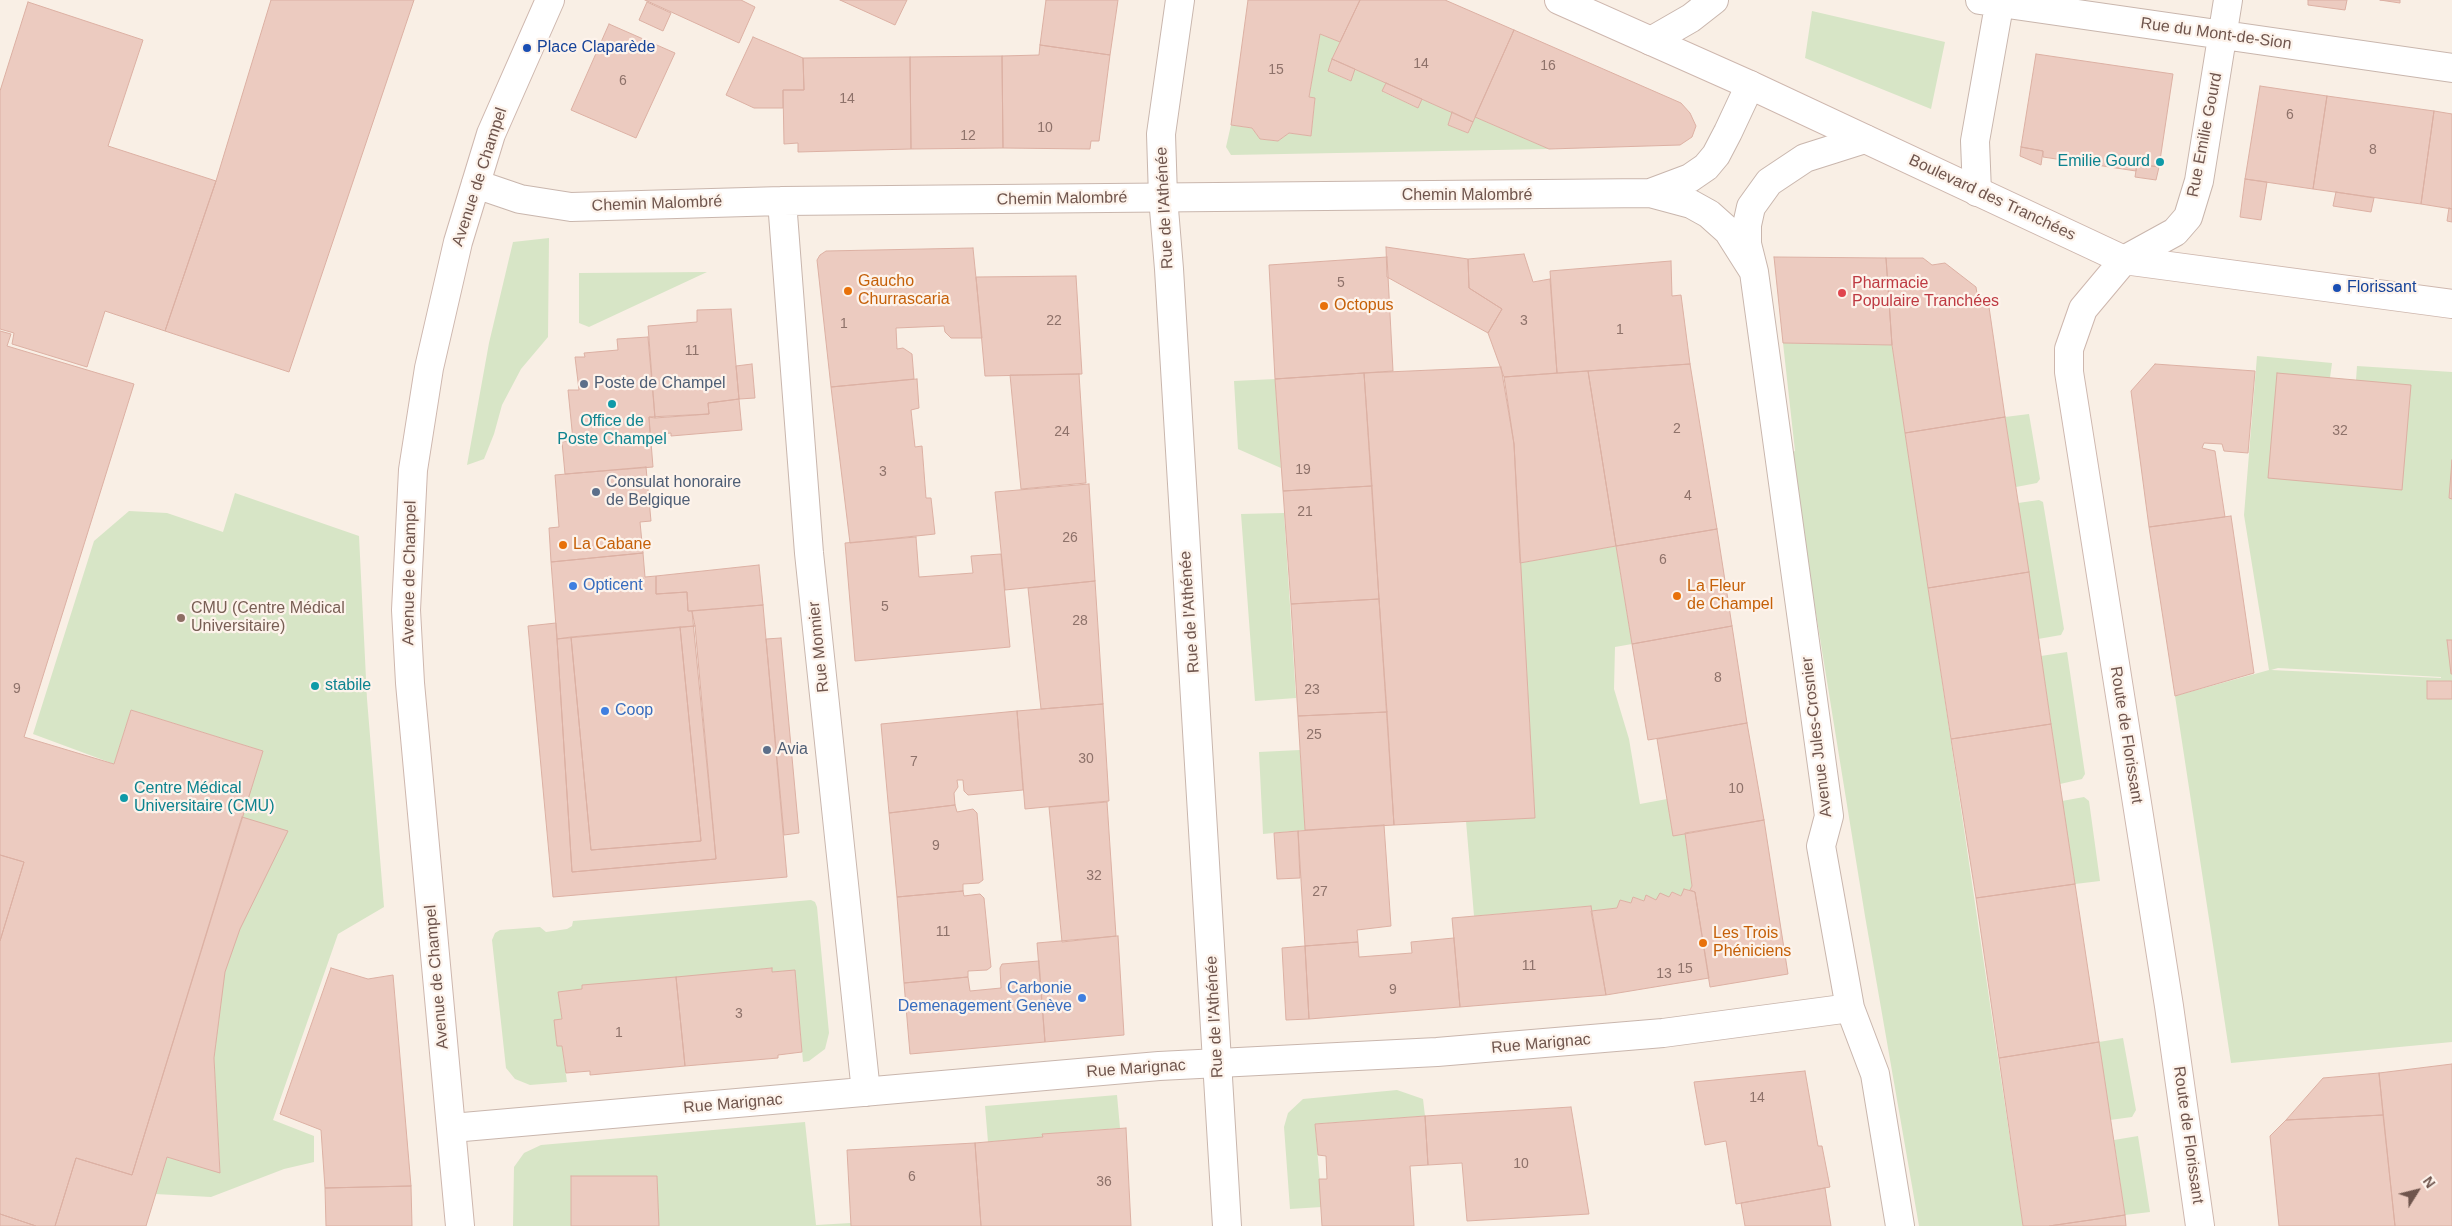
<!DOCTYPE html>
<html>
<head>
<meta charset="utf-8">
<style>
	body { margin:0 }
	#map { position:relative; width:2452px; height:1226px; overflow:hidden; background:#f9efe5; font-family:Helvetica,sans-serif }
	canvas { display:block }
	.north { position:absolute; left:2392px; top:1166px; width:50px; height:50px; -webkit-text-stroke:4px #fdf3eb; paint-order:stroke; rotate:54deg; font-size:14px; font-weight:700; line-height:20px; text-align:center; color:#6f554d }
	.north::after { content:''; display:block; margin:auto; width:18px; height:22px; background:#6f554d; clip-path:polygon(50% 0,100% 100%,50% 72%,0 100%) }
</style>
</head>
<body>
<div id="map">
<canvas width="2452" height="1226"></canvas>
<div class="north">N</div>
</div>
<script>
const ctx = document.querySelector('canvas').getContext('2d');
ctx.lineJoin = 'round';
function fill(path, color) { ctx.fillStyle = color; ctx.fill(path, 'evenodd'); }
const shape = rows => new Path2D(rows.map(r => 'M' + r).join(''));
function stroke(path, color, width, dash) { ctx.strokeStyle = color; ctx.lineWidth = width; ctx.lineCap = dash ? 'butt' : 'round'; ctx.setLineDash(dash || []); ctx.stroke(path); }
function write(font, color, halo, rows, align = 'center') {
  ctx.font = font + ' Helvetica,sans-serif'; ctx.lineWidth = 4.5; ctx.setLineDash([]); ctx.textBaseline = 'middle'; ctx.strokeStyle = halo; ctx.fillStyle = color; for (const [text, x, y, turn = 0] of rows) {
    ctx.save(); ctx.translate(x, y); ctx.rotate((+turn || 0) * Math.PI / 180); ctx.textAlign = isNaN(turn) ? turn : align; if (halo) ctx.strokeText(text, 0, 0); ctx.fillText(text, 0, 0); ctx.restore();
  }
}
const green = shape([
	[1812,11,1945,42,1931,109,1805,58],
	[1320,34,1340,42,1328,71,1350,81,1355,69,1386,83,1383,92,1418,108,1422,99,1452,112,1448,125,1468,133,1475,117,1549,149,1231,155,1226,147,1231,125,1252,128,1260,139,1278,141,1289,133,1311,136,1315,99,1309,97],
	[549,238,548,337,521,369,502,405,494,434,484,459,467,465,489,343,513,242],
	[707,272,589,327,579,323,579,273],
	[1783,343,1892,345,2023,1226,1919,1226,1865,916,1790,453,1795,451],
	[2257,356,2332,363,2330,378,2356,380,2357,366,2452,372,2452,1042,2231,1063,2175,696,2269,670,2244,515],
	[2278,668,2441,677,2441,678,2271,670],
	[1275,379,1281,468,1238,449,1234,381],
	[2029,414,2040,479,2037,483,2016,487,2005,417],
	[235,493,359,536,367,699,384,907,338,934,273,1120,314,1136,314,1162,284,1169,211,1197,155,1194,167,1157,220,1172,214,1058,242,817,263,751,131,710,114,764,33,734,94,541,129,511,167,513,223,532],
	[2039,500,2043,502,2064,629,2061,635,2038,639,2018,503],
	[1284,513,1296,698,1255,701,1241,514],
	[1616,546,1632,644,1615,647,1614,689,1629,739,1640,804,1667,799,1673,835,1685,833,1692,886,1690,890,1684,890,1681,896,1672,892,1669,897,1656,900,1646,896,1644,901,1633,897,1631,903,1620,900,1617,908,1591,911,1590,906,1474,916,1466,821,1535,817,1520,563],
	[2067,652,2085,774,2082,779,2060,784,2041,656],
	[1300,750,1305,830,1263,834,1259,752],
	[2084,797,2089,801,2100,881,2075,884,2062,801],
	[811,900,815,902,817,907,829,1033,825,1049,809,1061,803,1062,795,971,772,972,771,968,558,992,562,1019,555,1020,557,1046,562,1046,567,1082,530,1085,515,1079,506,1068,492,940,495,933,500,930,540,927,546,932,567,929,572,926,573,921],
	[2123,1038,2136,1110,2132,1117,2110,1120,2099,1042],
	[1397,1090,1423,1099,1425,1116,1315,1124,1322,1207,1290,1209,1284,1127,1288,1113,1303,1099],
	[1117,1095,1120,1128,1043,1134,1043,1137,988,1142,985,1106],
	[805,1122,816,1225,851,1223,851,1226,659,1226,657,1176,571,1176,571,1226,513,1226,514,1167,524,1153,541,1145],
	[2138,1136,2150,1212,2125,1215,2114,1140]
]);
const building = shape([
	[271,0,414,0,289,372,165,331,216,181,271,0],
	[645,0,741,0,755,7,739,43,645,0],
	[840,0,907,0,895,25,840,0],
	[1046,0,1118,0,1110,55,1040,45,1046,0],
	[1248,0,1360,0,1340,42,1320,34,1309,97,1315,98,1311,136,1289,133,1278,141,1260,139,1252,128,1231,125,1248,0],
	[1360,0,1445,0,1514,30,1473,122,1332,59,1360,0],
	[2308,0,2347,0,2345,10,2308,5,2308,0],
	[2380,0,2400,0,2400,3,2380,0],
	[28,2,143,40,108,146,216,181,165,331,105,311,87,367,12,344,14,333,0,329,0,91,28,2],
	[647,2,671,13,663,31,639,20,647,2],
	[609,24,675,53,636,138,571,110,609,24],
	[1514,30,1681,103,1690,113,1696,126,1692,137,1680,145,1549,149,1475,117,1514,30],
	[753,37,803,58,804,90,783,90,783,108,754,108,726,95,753,37],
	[1040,45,1110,55,1099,141,1091,141,1090,149,1003,148,1002,56,1039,55,1040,45],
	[2036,54,2173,74,2159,167,2137,164,2136,171,2043,157,2043,151,2021,147,2036,54],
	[1002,56,1003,148,911,149,910,57,1002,56],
	[910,57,911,149,798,152,798,143,784,144,783,90,804,90,803,58,910,57],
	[1332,59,1355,69,1351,81,1328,71,1332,59],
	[1386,83,1422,99,1418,108,1382,91,1386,83],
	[2260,86,2327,96,2313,189,2245,179,2260,86],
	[2327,96,2434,111,2421,204,2313,189,2327,96],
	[2434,111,2452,114,2452,209,2421,204,2434,111],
	[1452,112,1473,122,1468,133,1448,125,1452,112],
	[2021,147,2043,151,2041,165,2020,156,2021,147],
	[2137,164,2159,167,2156,180,2135,177,2137,164],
	[2245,179,2267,182,2261,220,2240,217,2245,179],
	[2336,192,2374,198,2371,212,2333,206,2336,192],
	[2449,208,2452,209,2452,222,2447,221,2449,208],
	[1386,247,1468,259,1469,288,1502,309,1488,333,1387,277,1386,247],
	[973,248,982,338,951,338,945,332,944,326,896,328,897,349,903,348,912,354,914,379,831,387,817,260,820,255,826,251,973,248],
	[1524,254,1533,282,1550,279,1557,373,1504,377,1488,333,1502,309,1469,288,1468,259,1524,254],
	[1387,257,1393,371,1275,379,1269,265,1387,257],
	[1774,257,1886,258,1892,345,1783,343,1774,257],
	[1886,258,1923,258,1932,265,1945,263,1976,287,1978,300,1989,307,2005,417,1905,433,1892,345,1886,258],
	[1671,261,1672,296,1681,295,1690,364,1557,373,1550,271,1671,261],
	[1076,276,1082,374,985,376,976,277,1076,276],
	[731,309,739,399,708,403,709,414,655,418,648,326,697,322,697,310,731,309],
	[0,331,11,334,7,346,134,384,24,737,114,764,131,710,263,751,132,1175,76,1158,55,1226,36,1226,0,1214,0,941,24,862,0,855,0,331],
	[648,337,655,418,649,417,653,467,565,474,562,442,573,440,568,390,579,390,575,357,585,357,584,353,618,350,617,339,648,337],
	[752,364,755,398,739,399,736,366,752,364],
	[1690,364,1717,529,1616,546,1588,371,1690,364],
	[2155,364,2255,371,2248,453,2224,451,2222,444,2204,443,2202,448,2215,451,2225,517,2149,527,2131,391,2155,364],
	[1501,367,1514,444,1535,818,1394,825,1364,373,1501,367],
	[1588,371,1616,546,1520,563,1514,444,1504,377,1588,371],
	[1364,373,1372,486,1283,491,1275,379,1364,373],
	[2277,373,2411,385,2402,490,2268,478,2277,373],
	[1079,374,1086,483,1021,489,1010,375,1079,374],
	[917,379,919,408,911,410,915,447,922,446,926,498,931,498,935,534,850,543,831,387,917,379],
	[739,399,742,430,671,436,671,433,650,435,649,417,709,414,708,403,739,399],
	[2005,417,2029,572,1928,588,1905,433,2005,417],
	[2452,460,2452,499,2449,498,2452,460],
	[646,467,651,521,640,522,643,553,551,562,549,528,559,527,555,475,646,467],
	[1089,484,1095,581,1005,590,995,492,1089,484],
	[1372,486,1379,599,1291,604,1283,491,1372,486],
	[2231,516,2254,673,2175,696,2149,527,2231,516],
	[1717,529,1732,626,1632,644,1616,546,1717,529],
	[916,537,919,577,973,573,971,556,1001,554,1010,647,855,661,845,543,916,537],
	[643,553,645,577,656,576,656,594,687,592,688,611,692,611,695,626,557,639,551,562,643,553],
	[759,565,763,605,688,611,687,592,656,594,656,576,759,565],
	[2029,572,2051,724,1951,739,1928,588,2029,572],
	[1095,581,1103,704,1041,709,1028,588,1095,581],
	[1379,599,1387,712,1298,716,1291,604,1379,599],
	[763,605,787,877,553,897,528,626,556,623,572,872,716,859,692,611,763,605],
	[695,626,716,859,572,872,557,639,571,637,591,850,701,841,680,627,695,626],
	[1732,626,1747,723,1648,740,1632,644,1732,626],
	[680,627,701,841,591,850,571,637,680,627],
	[781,638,799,833,784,835,766,639,781,638],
	[2447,640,2452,640,2452,674,2451,674,2447,640],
	[2427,681,2452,681,2452,699,2427,699,2427,681],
	[1103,704,1109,801,1025,809,1017,711,1103,704],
	[1017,711,1023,790,968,795,964,791,963,780,957,780,958,787,954,793,955,805,889,813,881,724,1017,711],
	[1387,712,1394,825,1305,830,1298,716,1387,712],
	[1747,723,1764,820,1673,836,1657,739,1747,723],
	[2051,724,2075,884,1976,898,1951,739,2051,724],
	[1107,802,1116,936,1062,942,1049,807,1107,802],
	[955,805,957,812,973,809,977,813,983,880,979,883,963,884,963,891,897,897,889,813,955,805],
	[242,817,288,831,240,929,225,972,214,1058,220,1173,167,1157,146,1226,55,1226,76,1158,132,1175,242,817],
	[1764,820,1788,974,1710,987,1695,892,1690,890,1692,886,1685,833,1764,820],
	[1384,825,1391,926,1357,930,1358,942,1305,946,1298,831,1384,825],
	[1298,831,1300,878,1277,879,1274,833,1298,831],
	[0,855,24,862,0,941,0,855],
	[2075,884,2099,1042,1999,1058,1976,898,2075,884],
	[1684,889,1695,892,1709,978,1606,995,1591,911,1617,908,1620,900,1631,903,1633,897,1644,901,1646,895,1656,900,1660,893,1669,897,1672,892,1681,896,1684,889],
	[963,891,964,896,980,894,984,898,991,967,987,970,968,971,968,977,904,983,897,897,963,891],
	[1591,906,1606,995,1460,1007,1452,918,1591,906],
	[1118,936,1124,1035,1045,1042,1037,943,1118,936],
	[1454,938,1460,1007,1309,1019,1305,946,1358,942,1359,957,1412,953,1411,942,1454,938],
	[1305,946,1309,1019,1286,1020,1282,948,1305,946],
	[1039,961,1045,1042,910,1054,904,983,968,977,970,991,1001,988,1000,968,1002,964,1039,961],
	[331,968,368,979,393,975,411,1186,325,1188,321,1130,280,1114,331,968],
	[772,968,772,972,795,970,802,1052,778,1055,778,1058,685,1066,676,977,772,968],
	[676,977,685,1066,590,1075,590,1071,566,1073,562,1046,557,1046,554,1020,562,1019,558,992,582,989,582,985,676,977],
	[2099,1042,2125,1215,2049,1226,2023,1226,1999,1058,2099,1042],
	[2452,1064,2452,1226,2395,1226,2379,1073,2452,1064],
	[1805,1071,1818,1146,1822,1146,1830,1187,1736,1204,1726,1141,1705,1145,1694,1082,1805,1071],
	[2379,1073,2383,1115,2286,1120,2323,1078,2379,1073],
	[1571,1107,1589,1214,1467,1221,1462,1163,1428,1165,1425,1116,1571,1107],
	[2383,1115,2395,1226,2279,1226,2270,1136,2286,1120,2383,1115],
	[1425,1116,1428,1165,1410,1166,1414,1226,1322,1226,1319,1179,1327,1179,1326,1156,1318,1155,1315,1124,1425,1116],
	[1126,1128,1131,1226,981,1226,975,1143,1043,1137,1042,1134,1126,1128],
	[975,1143,981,1226,851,1226,847,1150,975,1143],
	[571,1176,657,1176,659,1226,571,1226,571,1176],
	[411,1186,412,1226,326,1226,325,1188,411,1186],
	[1825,1188,1831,1226,1745,1226,1741,1203,1825,1188],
	[0,1214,36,1226,0,1226,0,1214],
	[2125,1215,2126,1226,2049,1226,2125,1215]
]);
const minor = shape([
	[1980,0,2452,68],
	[1651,41,1691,18,1714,0],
	[1865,139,1805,158,1769,182,1751,207,1747,225,1747,244,1754,272,1829,816,1821,846,1850,1008,1875,1074,1900,1226],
	[476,184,520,199,571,207,782,201,1650,193,1691,204,1709,214,1728,231,1754,272],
	[1977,192,1975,141,2000,0],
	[1650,193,1690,178,1706,167,1716,155,1728,132,1750,85],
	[782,201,809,553,866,1092],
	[2124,260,2175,232,2188,217,2199,181,2228,0],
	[452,1128,1159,1066,1437,1052,1663,1033,1850,1008]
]);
const tertiary = shape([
	[1180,0,1161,134,1163,197,1169,269,1227,1226]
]);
const secondary = shape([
	[1559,0,1750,85,2124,260,2452,304],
	[2124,260,2083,309,2069,349,2069,372,2169,1006,2200,1226],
	[460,1226,410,683,406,610,413,470,429,368,458,242,491,134,550,0]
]);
const markers = [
	[527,48,5,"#1a4fb4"],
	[2160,162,5,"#0f9aa8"],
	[2337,288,5,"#1a4fb4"],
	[848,291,5,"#e8710a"],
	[1842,293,5,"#e0444e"],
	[1324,306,5,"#e8710a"],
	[584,384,5,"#5c6f8a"],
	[612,404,5,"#0f9aa8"],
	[596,492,5,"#5c6f8a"],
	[563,545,5,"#e8710a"],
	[573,586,5,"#3f7fe0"],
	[1677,596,5,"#e8710a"],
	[181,618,5,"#8d6e63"],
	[315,686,5,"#0f9aa8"],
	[605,711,5,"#3f7fe0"],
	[767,750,5,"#5c6f8a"],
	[124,798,5,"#0f9aa8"],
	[1703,943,5,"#e8710a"],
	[1082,998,5,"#3f7fe0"]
];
const numberNames = [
	["14",1421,64],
	["16",1548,66],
	["15",1276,70],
	["6",623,81],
	["14",847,99],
	["6",2290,115],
	["10",1045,128],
	["12",968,136],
	["8",2373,150],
	["5",1341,283],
	["22",1054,321],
	["3",1524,321],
	["1",844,324],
	["1",1620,330],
	["11",692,351],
	["2",1677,429],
	["32",2340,431],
	["24",1062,432],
	["19",1303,470],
	["3",883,472],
	["4",1688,496],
	["21",1305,512],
	["26",1070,538],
	["6",1663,560],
	["5",885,607],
	["28",1080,621],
	["8",1718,678],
	["9",17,689],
	["23",1312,690],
	["25",1314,735],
	["30",1086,759],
	["7",914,762],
	["10",1736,789],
	["9",936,846],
	["32",1094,876],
	["27",1320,892],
	["11",943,932],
	["11",1529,966],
	["15",1685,969],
	["13",1664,974],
	["9",1393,990],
	["3",739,1014],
	["1",619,1033],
	["14",1757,1098],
	["10",1521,1164],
	["6",912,1177],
	["36",1104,1182]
];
const streetNames = [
	["Rue du Mont-de-Sion",2216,34,8],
	["Rue Emilie Gourd",2205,135,-79],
	["Avenue de Champel",480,177,-72],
	["Chemin Malombré",1467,196],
	["Boulevard des Tranchées",1992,198,25],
	["Chemin Malombré",1062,199,-1],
	["Chemin Malombré",657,204,-2],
	["Rue de l'Athénée",1165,208,-93],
	["Avenue de Champel",410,573,-89],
	["Rue de l'Athénée",1190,612,-94],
	["Rue Monnier",819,647,-96],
	["Route de Florissant",2126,735,81],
	["Avenue Jules-Crosnier",1817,737,-97],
	["Avenue de Champel",437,977,-95],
	["Rue de l'Athénée",1215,1017,-93],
	["Rue Marignac",1541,1044,-5],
	["Rue Marignac",1136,1069,-4],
	["Rue Marignac",733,1104,-5],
	["Route de Florissant",2188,1135,82]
];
const transitNames = [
	["Place Claparède",537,48],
	["Florissant",2347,288]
];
const cultureNames = [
	["Emilie Gourd",2150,162,"right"],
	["Office de",612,422,"center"],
	["Poste Champel",612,440,"center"],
	["stabile",325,686],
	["Centre Médical",134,789],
	["Universitaire (CMU)",134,807]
];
const foodNames = [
	["Gaucho",858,282],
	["Churrascaria",858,300],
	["Octopus",1334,306],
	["La Cabane",573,545],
	["La Fleur",1687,587],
	["de Champel",1687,605],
	["Les Trois",1713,934],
	["Phéniciens",1713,952]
];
const healthNames = [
	["Pharmacie",1852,284],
	["Populaire Tranchées",1852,302]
];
const serviceNames = [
	["Poste de Champel",594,384],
	["Consulat honoraire",606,483],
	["de Belgique",606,501],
	["Avia",777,750]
];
const shopNames = [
	["Opticent",583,586],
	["Coop",615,711],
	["Carbonie",1072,989,"right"],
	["Demenagement Genève",1072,1007,"right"]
];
const educationNames = [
	["CMU (Centre Médical",191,609],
	["Universitaire)",191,627]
];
fill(green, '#d7e5c6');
fill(building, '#eccbc0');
stroke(building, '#dcb0a3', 1);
stroke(minor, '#c9b6ad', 30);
stroke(tertiary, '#c9b6ad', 30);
stroke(secondary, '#ceb7ae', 30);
stroke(minor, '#fff', 28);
stroke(tertiary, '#fff', 28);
stroke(secondary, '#fff', 28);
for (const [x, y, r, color] of markers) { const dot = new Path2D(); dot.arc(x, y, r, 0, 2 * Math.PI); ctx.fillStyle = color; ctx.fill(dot); stroke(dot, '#fdf3eb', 2); }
write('14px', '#8e726a', null, numberNames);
write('16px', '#6f554d', '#fdf3eb', streetNames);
write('16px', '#164399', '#fdf3eb', transitNames, 'left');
write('16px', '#0d838f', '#fdf3eb', cultureNames, 'left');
write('16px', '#c56008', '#fdf3eb', foodNames, 'left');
write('16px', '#be3a42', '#fdf3eb', healthNames, 'left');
write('16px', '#4e5e75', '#fdf3eb', serviceNames, 'left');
write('16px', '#366cbe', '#fdf3eb', shopNames, 'left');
write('16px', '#785e54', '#fdf3eb', educationNames, 'left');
</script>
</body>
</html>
